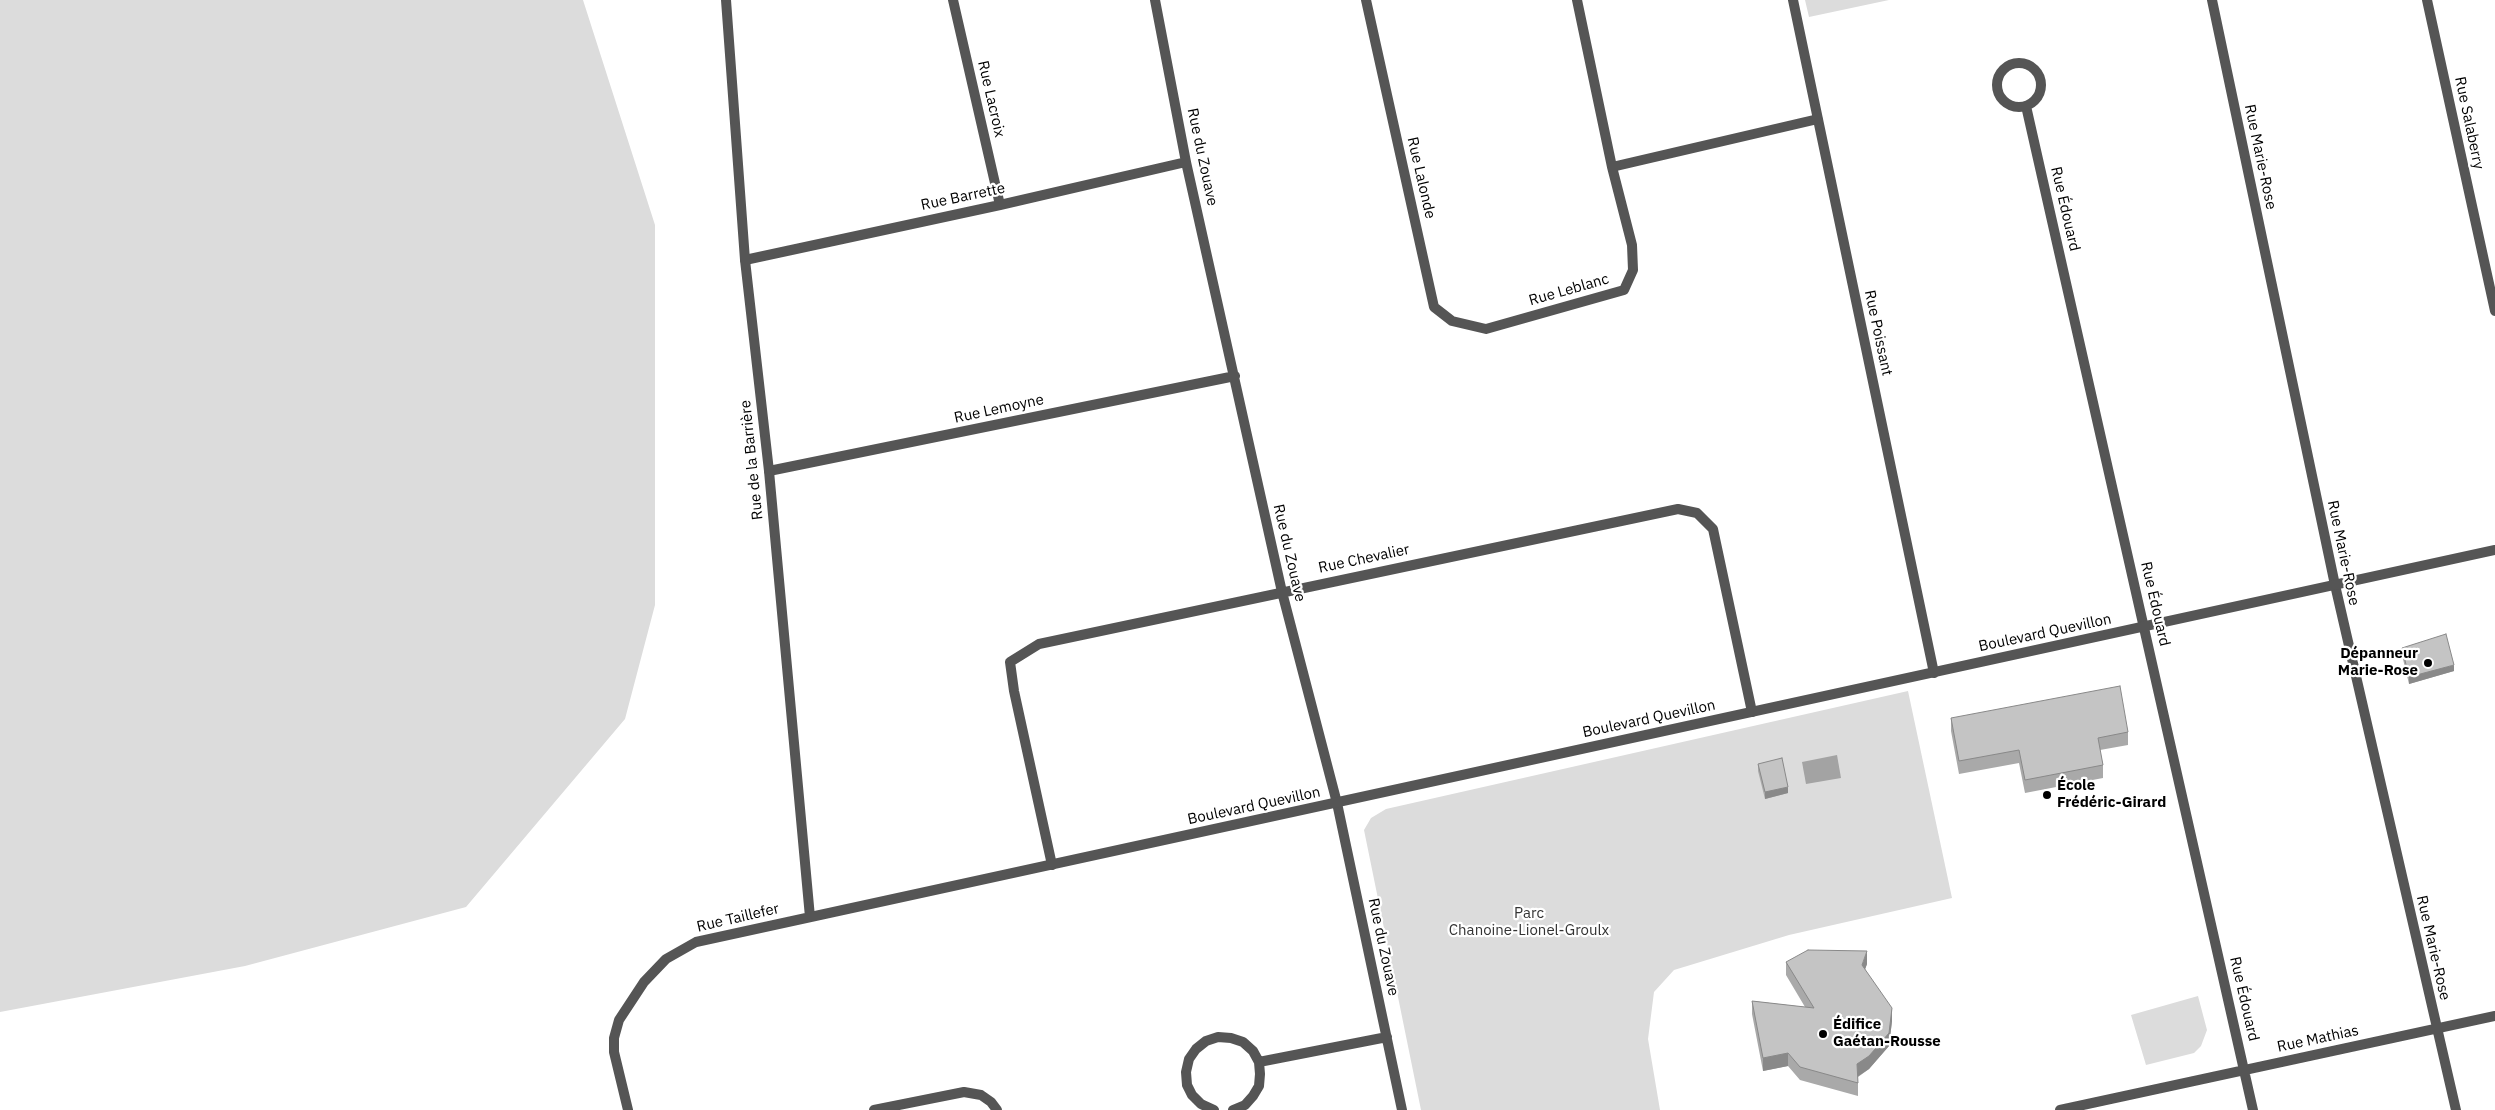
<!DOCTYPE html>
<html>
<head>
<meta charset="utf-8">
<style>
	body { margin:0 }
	canvas { display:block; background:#fff }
</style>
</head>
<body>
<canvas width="2495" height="1110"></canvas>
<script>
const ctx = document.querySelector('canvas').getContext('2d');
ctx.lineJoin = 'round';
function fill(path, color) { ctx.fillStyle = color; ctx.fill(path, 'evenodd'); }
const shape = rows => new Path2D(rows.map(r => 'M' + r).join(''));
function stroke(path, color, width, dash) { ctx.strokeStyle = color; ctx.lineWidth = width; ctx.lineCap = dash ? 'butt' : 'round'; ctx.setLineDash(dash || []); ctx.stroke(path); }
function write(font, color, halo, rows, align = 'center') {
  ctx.font = font + ' "IBM Plex Sans",sans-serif'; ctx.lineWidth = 4.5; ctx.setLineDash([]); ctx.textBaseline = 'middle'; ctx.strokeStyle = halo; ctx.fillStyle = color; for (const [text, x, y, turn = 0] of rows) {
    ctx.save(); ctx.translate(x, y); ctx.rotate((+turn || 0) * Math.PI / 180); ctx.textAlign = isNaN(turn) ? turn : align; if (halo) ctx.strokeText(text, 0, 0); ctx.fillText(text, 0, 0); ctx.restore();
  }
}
const green = shape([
	[0,0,583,0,655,225,655,605,625,719,466,907,245,966,0,1012],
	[1805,0,1889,0,1809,17],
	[1908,691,1952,898,1789,935,1674,970,1654,992,1648,1039,1660,1110,1421,1110,1364,830,1371,818,1386,809],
	[2198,996,2207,1030,2201,1046,2194,1053,2146,1065,2131,1015]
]);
const water = shape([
	[1837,755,1841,778,1806,784,1802,762]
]);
const minor = shape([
	[953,0,1000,205],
	[1155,0,1186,162,1282,592,1337,803,1402,1110],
	[1366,0,1434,307,1452,321,1486,329,1624,290,1633,270,1632,245,1612,167,1577,0],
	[1793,0,1934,673],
	[2212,0,2335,585,2456,1110],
	'1997 85a22 22 0 1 1 44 0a22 22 0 1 1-44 0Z',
	[2026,106,2253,1110],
	[1612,167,1818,119],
	[745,260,1000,205,1186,162],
	[769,471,1235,376],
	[1052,865,1014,691,1010,662,1039,644,1678,509,1697,513,1713,529,1752,712],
	[1259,1062,1387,1037],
	[874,1110,964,1092,981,1095,991,1102,997,1110],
	[1214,1110,1201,1104,1192,1095,1187,1085,1186,1072,1189,1059,1196,1049,1206,1041,1218,1037,1231,1038,1243,1042,1253,1051,1259,1062,1260,1074,1259,1086,1253,1096,1245,1105,1233,1110],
	[2060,1110,2495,1016]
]);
const tertiary = shape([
	[726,0,745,260,769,471,810,917],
	[2427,0,2495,311],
	[628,1110,614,1052,614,1038,619,1020,644,982,666,959,696,942,2495,550]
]);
const wall = shape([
	[2402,648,2454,671,2409,684,2402,655],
	[1951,718,2128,732,2128,745,2100,750,2103,765,2103,778,2025,793,2019,763,1959,774,1951,731],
	[1758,764,1788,793,1765,799,1758,771],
	[1786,962,1867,964,1865,969,1892,1021,1889,1046,1869,1069,1858,1077,1858,1096,1800,1080,1788,1066,1763,1071,1752,1014,1752,1001,1805,1007,1786,975]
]);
const shadedWall = shape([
	[2454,665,2454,671,2409,684,2409,677],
	[1788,787,1788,793,1765,799,1765,792],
	[1867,951,1867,964,1862,978,1862,965],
	[1892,1008,1892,1021,1889,1046,1869,1069,1857,1077,1857,1064],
	[1788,1053,1788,1066,1763,1071,1763,1058]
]);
const building = shape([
	[2446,634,2454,665,2409,677,2402,648,2446,634],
	[2120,686,2128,732,2098,738,2103,765,2025,780,2019,750,1959,761,1951,718,2120,686],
	[1782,758,1788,787,1765,792,1758,764,1782,758],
	[1808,950,1867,951,1862,965,1892,1008,1889,1033,1869,1056,1857,1064,1858,1083,1800,1067,1788,1053,1763,1058,1752,1001,1814,1008,1786,962,1808,950]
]);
const markers = [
	[2428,663,5,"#000"],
	[2047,795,5,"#000"],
	[1823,1034,5,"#000"]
];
const streetNames = [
	["Rue Lacroix",991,99,77],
	["Rue Salaberry",2469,123,78],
	["Rue du Zouave",1202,157,78],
	["Rue Marie-Rose",2260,157,78],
	["Rue Lalonde",1421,178,77],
	["Rue Barrette",963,197,-12],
	["Rue Édouard",2065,209,77],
	["Rue Leblanc",1569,290,-16],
	["Rue Poissant",1878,333,78],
	["Rue Lemoyne",999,409,-12],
	["Rue de la Barrière",752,460,-96],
	["Rue du Zouave",1289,553,77],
	["Rue Marie-Rose",2343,553,78],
	["Rue Chevalier",1364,559,-12],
	["Rue Édouard",2155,604,77],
	["Boulevard Quevillon",2045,633,-12],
	["Boulevard Quevillon",1649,719,-12],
	["Boulevard Quevillon",1254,806,-12],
	["Rue Taillefer",738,918,-13],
	["Rue du Zouave",1383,947,78],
	["Rue Marie-Rose",2433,948,77],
	["Rue Édouard",2244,999,77],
	["Rue Mathias",2318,1039,-12]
];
const poiNames = [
	["Dépanneur",2418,654,"right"],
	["Marie-Rose",2418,671,"right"],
	["École",2057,786],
	["Frédéric-Girard",2057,803],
	["Édifice",1833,1025],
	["Gaétan-Rousse",1833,1042]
];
const parkNames = [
	["Parc",1529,914],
	["Chanoine-Lionel-Groulx",1529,931]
];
fill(green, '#dcdcdc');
fill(water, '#a3a3a3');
stroke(minor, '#555', 10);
stroke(tertiary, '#555', 10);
fill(wall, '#a9a9a9');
fill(shadedWall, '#898989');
fill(building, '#c4c4c4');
stroke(building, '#898989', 1);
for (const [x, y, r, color] of markers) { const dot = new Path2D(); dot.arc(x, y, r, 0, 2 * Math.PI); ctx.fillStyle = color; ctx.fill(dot); stroke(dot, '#fff', 2); }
write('15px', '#000', '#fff', streetNames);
write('bold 15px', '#000', '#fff', poiNames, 'left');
write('15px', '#333', '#fff', parkNames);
</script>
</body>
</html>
